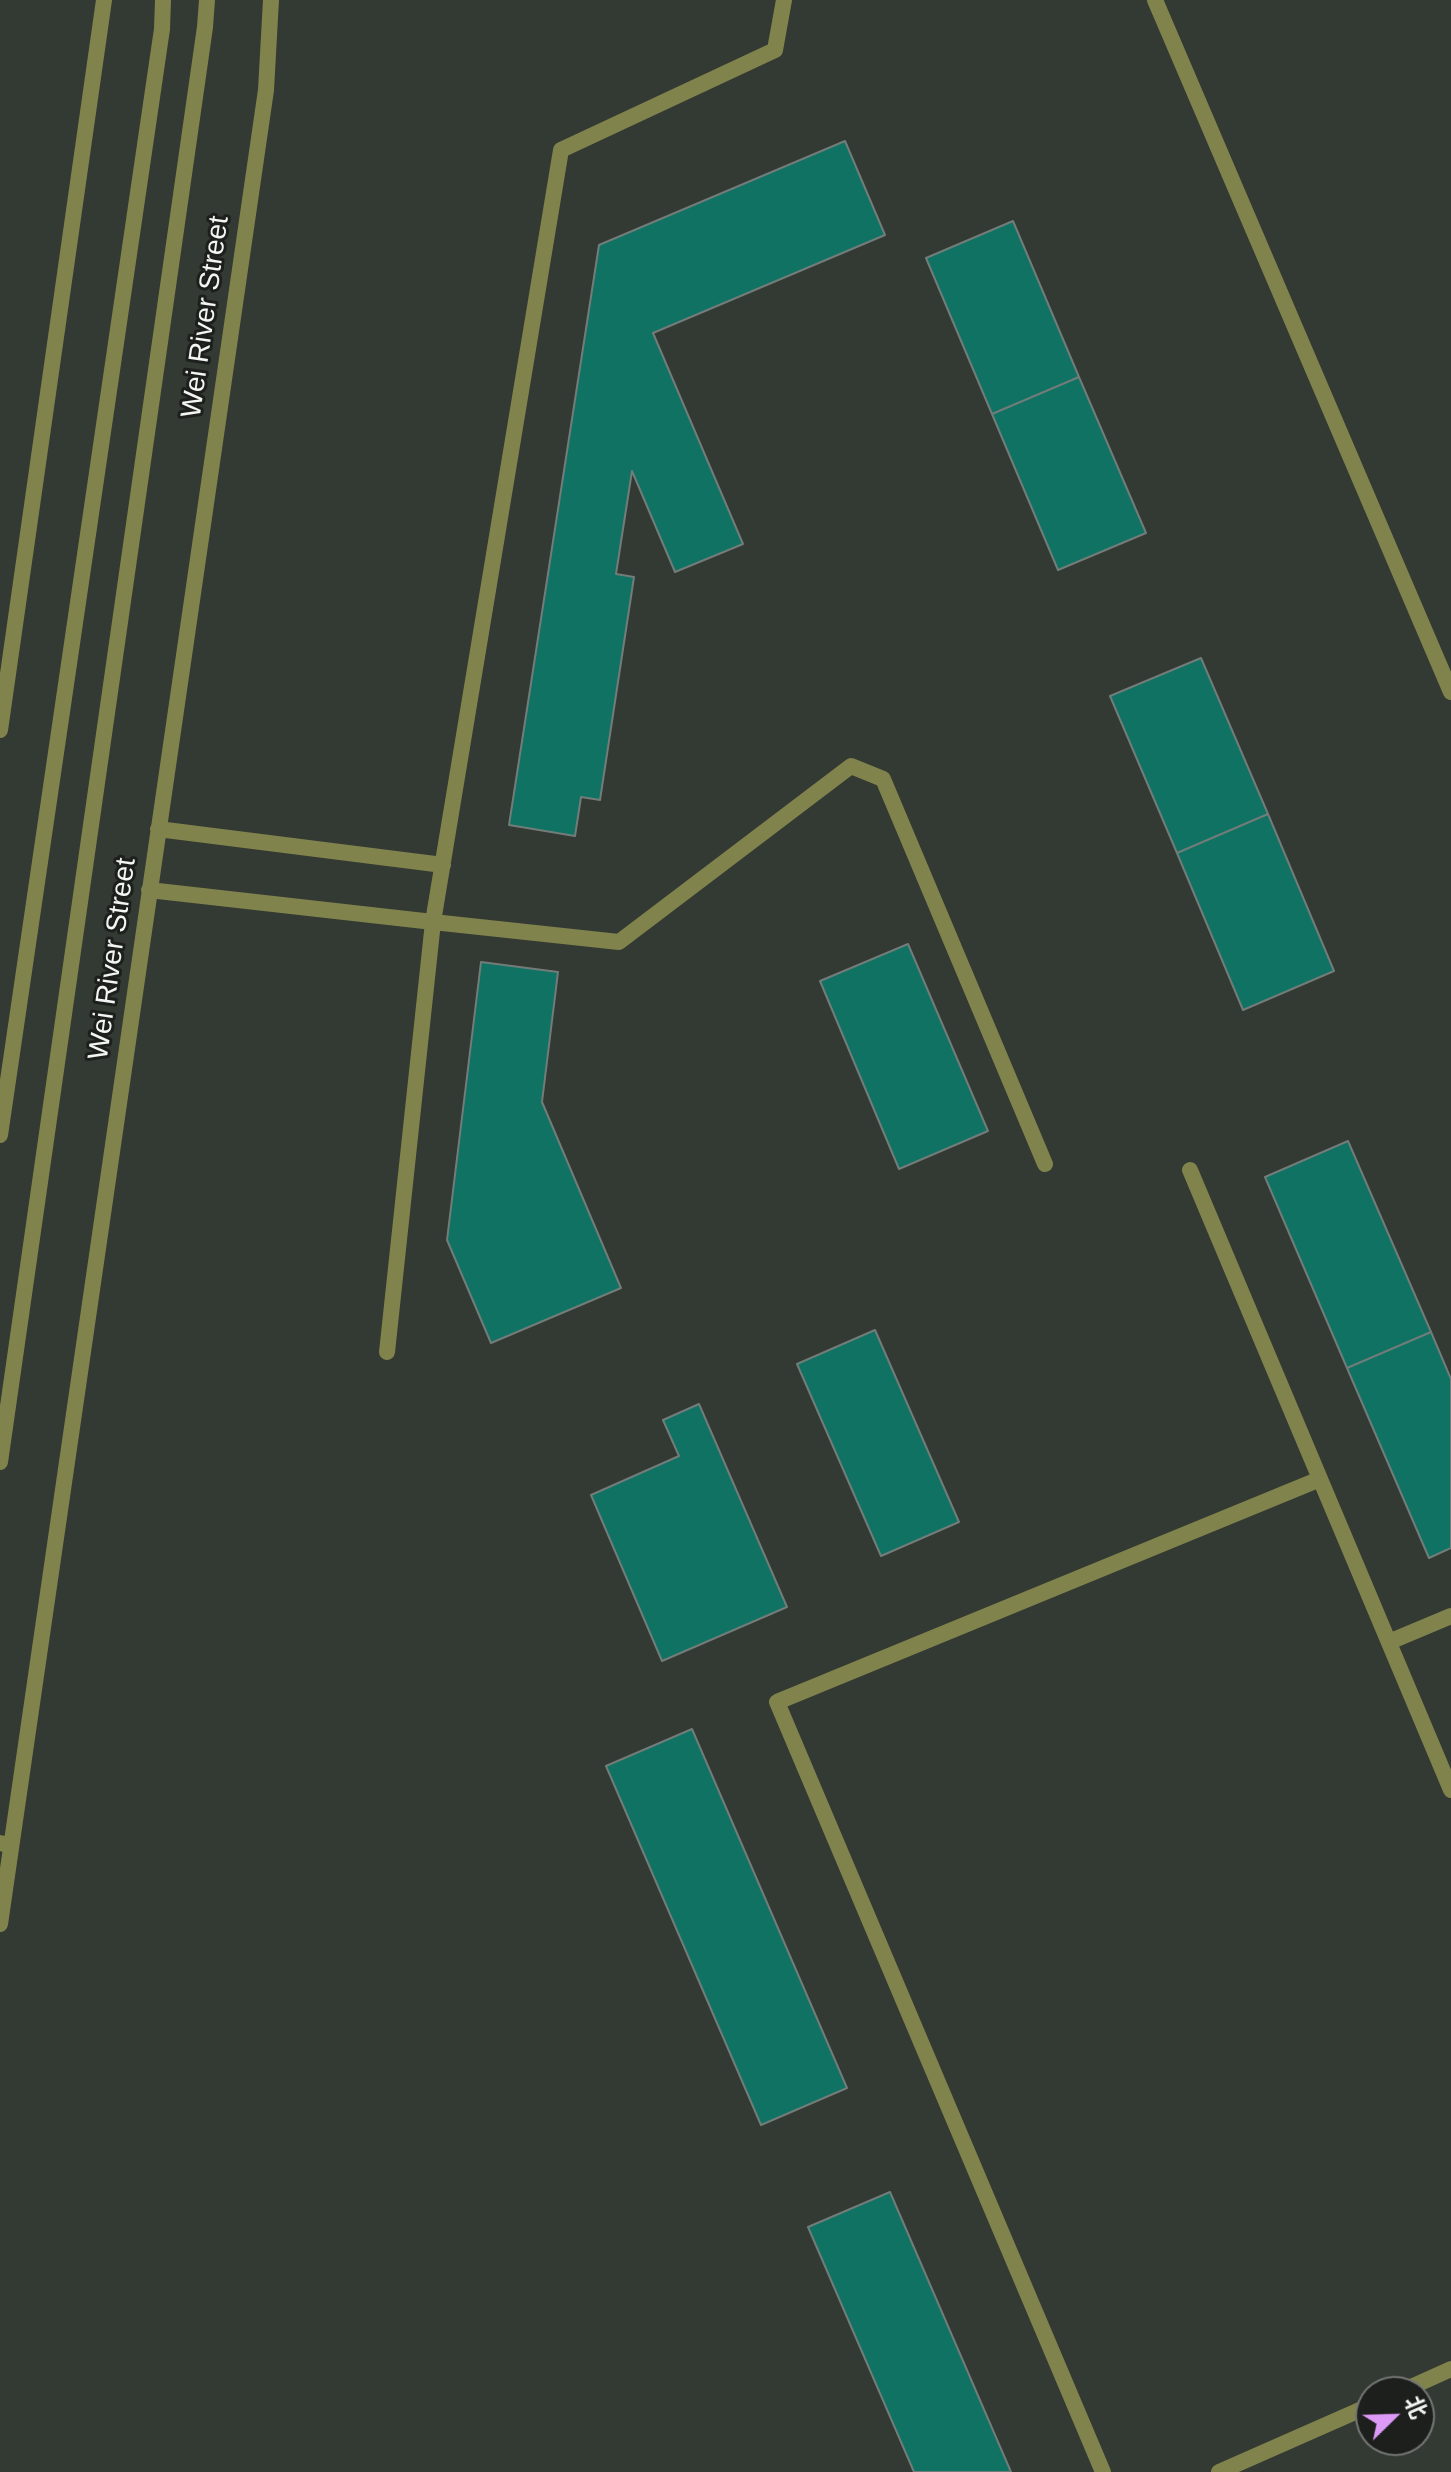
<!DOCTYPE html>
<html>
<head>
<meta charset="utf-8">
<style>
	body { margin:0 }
	#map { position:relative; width:1451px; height:2472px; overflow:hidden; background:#333933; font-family:Helvetica,"Noto Sans SC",sans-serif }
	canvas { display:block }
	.north { position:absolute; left:1355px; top:2376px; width:80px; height:80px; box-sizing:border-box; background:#1d1f1d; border:2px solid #727572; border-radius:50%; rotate:67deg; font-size:22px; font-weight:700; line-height:32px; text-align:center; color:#f2f6f2 }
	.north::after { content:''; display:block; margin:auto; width:28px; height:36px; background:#dc99f5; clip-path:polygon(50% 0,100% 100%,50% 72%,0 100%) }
</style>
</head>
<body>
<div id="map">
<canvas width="1451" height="2472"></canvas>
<div class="north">北</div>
</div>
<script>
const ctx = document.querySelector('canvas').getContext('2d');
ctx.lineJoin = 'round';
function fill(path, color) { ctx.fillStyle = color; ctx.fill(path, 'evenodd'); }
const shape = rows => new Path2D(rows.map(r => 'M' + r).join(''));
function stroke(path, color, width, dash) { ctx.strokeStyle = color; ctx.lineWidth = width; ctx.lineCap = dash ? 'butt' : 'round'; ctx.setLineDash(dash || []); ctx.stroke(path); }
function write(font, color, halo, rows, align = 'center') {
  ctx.font = font + ' Helvetica,sans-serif'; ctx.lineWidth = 6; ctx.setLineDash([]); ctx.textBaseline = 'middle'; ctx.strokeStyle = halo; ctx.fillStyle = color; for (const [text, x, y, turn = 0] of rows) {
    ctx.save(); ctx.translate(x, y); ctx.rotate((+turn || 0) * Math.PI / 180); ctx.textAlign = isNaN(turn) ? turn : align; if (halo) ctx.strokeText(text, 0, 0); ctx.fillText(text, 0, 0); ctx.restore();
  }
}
const building = shape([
	[845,141,885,235,653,333,743,544,675,572,632,471,616,574,634,577,600,800,581,797,575,836,509,825,599,245,845,141],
	[1013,221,1079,377,992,414,926,258,1013,221],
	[1079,377,1146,533,1058,570,992,414,1079,377],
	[1201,658,1268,814,1177,853,1110,696,1201,658],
	[1268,814,1334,971,1243,1010,1177,853,1268,814],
	[908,944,988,1131,899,1169,820,981,908,944],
	[481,962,558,972,542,1102,621,1288,491,1343,447,1240,481,962],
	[1348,1141,1431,1332,1347,1368,1265,1177,1348,1141],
	[875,1330,959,1522,881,1556,797,1364,875,1330],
	[1431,1332,1451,1379,1451,1548,1429,1558,1347,1368,1431,1332],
	[699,1404,787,1607,662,1661,591,1495,679,1456,663,1420,699,1404],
	[692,1729,847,2088,761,2125,606,1766,692,1729],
	[890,2192,1011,2472,914,2472,808,2227,890,2192]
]);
const service = shape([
	[0,730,104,0],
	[158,829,443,865],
	[149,890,433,922,561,150,775,50,784,0],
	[1190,1170,1451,1790],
	[387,1352,433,922,619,942,851,766,883,779,1045,1164],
	[1389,1642,1451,1616],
	[0,1924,266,90,271,0],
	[1400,2392,1451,2369],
	[1103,2472,777,1702,1320,1479],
	[1219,2472,1371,2405]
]);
const tertiary = shape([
	[1155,0,1451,692],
	[0,1135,162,29,163,0],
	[0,1462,205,27,207,0],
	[0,1843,11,1845]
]);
const streetNames = [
	["Wei River Street",206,317,-82],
	["Wei River Street",113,959,-82]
];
fill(building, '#0f7263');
stroke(building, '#727c79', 2);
stroke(service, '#81834c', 16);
stroke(tertiary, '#81834c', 16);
write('28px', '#f2f6f2', '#1d1f1d', streetNames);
</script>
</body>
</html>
